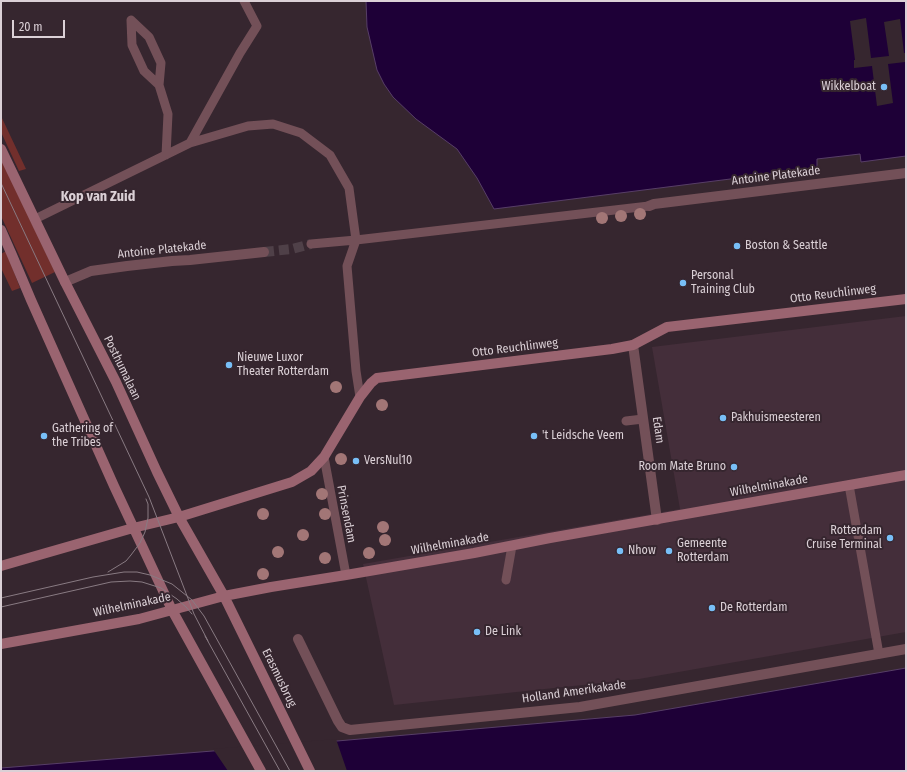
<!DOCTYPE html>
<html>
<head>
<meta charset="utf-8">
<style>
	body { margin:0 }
	#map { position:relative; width:907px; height:772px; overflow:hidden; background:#36262f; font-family:"Fira Sans Condensed",sans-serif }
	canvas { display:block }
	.frame { position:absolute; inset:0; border:2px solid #dbd0d6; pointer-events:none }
	.scale { position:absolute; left:12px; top:20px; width:53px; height:18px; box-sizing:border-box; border:2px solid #dbd0d6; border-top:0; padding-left:5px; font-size:12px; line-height:14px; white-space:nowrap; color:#dbd0d6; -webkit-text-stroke:3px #36262f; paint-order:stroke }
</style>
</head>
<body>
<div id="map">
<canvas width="907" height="772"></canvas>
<div class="frame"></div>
<div class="scale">20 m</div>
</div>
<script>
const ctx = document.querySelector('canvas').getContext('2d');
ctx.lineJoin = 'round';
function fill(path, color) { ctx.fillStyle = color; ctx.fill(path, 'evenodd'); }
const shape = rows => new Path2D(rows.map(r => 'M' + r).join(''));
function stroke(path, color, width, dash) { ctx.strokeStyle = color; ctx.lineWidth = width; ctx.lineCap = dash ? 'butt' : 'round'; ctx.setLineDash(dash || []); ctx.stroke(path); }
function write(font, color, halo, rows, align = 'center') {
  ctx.font = font + ' "Fira Sans Condensed",sans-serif'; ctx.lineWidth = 4; ctx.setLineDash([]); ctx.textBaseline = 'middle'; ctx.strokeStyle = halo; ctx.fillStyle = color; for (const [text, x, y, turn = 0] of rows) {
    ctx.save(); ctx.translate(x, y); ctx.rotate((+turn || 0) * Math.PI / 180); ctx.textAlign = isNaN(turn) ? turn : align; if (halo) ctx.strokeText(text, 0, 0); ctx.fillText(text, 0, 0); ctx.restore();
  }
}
const built = shape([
	[906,316,906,632,639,679,394,705,363,564,680,509,652,347]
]);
const green = shape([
	[1,116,26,169,19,171,1,132],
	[1,159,55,272,32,283,1,216],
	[6,251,20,288,12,291,1,268,1,254]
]);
const water = shape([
	[366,1,906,1,906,156,861,162,860,154,817,159,817,168,494,209,477,178,457,149,416,119,393,97,384,84,377,70,367,27,366,1],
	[906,668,906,771,1,771,1,768,337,741,635,715,906,668]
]);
const pier = shape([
	[866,18,871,58,889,56,884,22,900,19,904,53,906,53,906,64,905,62,888,64,893,103,877,106,872,66,854,68,854,60,855,60,850,21],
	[336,739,347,771,228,771,213,749]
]);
const streetTunnel = shape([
	[264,252,292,249,311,244]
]);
const lane = shape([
	[131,20,149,37,161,63,159,85,168,114,166,155],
	[131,20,132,45,144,71,159,85],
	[190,143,248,126,273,124,301,133,330,155,349,188,356,240,347,266,356,371,360,397],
	[35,219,190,143,240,53,257,26,244,1],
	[311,244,356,240,649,206],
	[626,421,643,419],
	[324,457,346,575],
	[849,485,879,654],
	[506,580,512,546]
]);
const street = shape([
	[649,206,654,204,906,173],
	[65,282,91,271,127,266,172,261,190,260,264,252],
	[633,345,657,520],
	[298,639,338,721,342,727,350,730,580,707,906,649]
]);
const secondary = shape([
	[1,149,65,282,116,382,157,472,179,517,224,596,310,771],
	[1,230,12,255,31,300,114,486,172,610,261,771],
	[1,566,133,528,179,517,292,482,311,471,324,457,360,397,371,383,377,378,612,349,633,345,667,327,906,299],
	[1,644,139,619,224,596,271,587,346,575,474,553,550,538,906,475]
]);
const tram = shape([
	[1,183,149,497,194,614,208,641],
	[108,572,126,561,131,555,140,543,145,532,148,518,148,504,146,499],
	[1,598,93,577,124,572,137,572,150,575,172,584,192,600,204,616,290,771],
	[1,607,111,582,130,581,142,582,161,588,177,599,186,607,192,614],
	[205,636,280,771]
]);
const trees = [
	[640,214],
	[621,216],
	[602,218],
	[336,387],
	[382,405],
	[341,459],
	[322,494],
	[263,514],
	[325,514],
	[383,527],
	[303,535],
	[385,540],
	[278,552],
	[369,553],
	[325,558],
	[263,574]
];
const markers = [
	[884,87,4,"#78bff7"],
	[737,246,4,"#78bff7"],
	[683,283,4,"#78bff7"],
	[229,365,4,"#78bff7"],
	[723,418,4,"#78bff7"],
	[44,436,4,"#78bff7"],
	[534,436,4,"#78bff7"],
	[356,461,4,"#78bff7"],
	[734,467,4,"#78bff7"],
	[890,538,4,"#78bff7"],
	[620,551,4,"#78bff7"],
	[669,551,4,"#78bff7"],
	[712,608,4,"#78bff7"],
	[477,632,4,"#78bff7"]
];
const poiNames = [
	["Wikkelboat",876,87,"right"],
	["Boston & Seattle",745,246],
	["Personal",691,276],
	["Training Club",691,290],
	["Nieuwe Luxor",237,358],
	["Theater Rotterdam",237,372],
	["Pakhuismeesteren",731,418],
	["Gathering of",52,429],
	["the Tribes",52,443],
	["'t Leidsche Veem",542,436],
	["VersNul10",364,461],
	["Room Mate Bruno",726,467,"right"],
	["Rotterdam",882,531,"right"],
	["Cruise Terminal",882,545,"right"],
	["Gemeente",677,544],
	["Rotterdam",677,558],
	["Nhow",628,551],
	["De Rotterdam",720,608],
	["De Link",485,632]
];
const streetNames = [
	["Antoine Platekade",776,176,-7],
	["Antoine Platekade",162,250,-6],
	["Otto Reuchlinweg",833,294,-7],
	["Otto Reuchlinweg",515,348,-7],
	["Posthumalaan",122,368,64],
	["Edam",658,430,82],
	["Wilhelminakade",769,486,-10],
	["Prinsendam",346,514,79],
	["Wilhelminakade",450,544,-10],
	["Wilhelminakade",132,605,-12],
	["Erasmusbrug",279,678,64],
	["Holland Amerikakade",574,692,-8]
];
const quarterNames = [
	["Kop van Zuid",98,197]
];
fill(built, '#442e3a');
fill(green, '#722f2c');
fill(water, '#1e0037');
stroke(water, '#573e67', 1);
fill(pier, '#36262f');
stroke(streetTunnel, '#4f4048', 10, [10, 5]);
stroke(lane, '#735058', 9);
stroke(street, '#735058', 10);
stroke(secondary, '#9a6470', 10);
stroke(tram, '#897b83', 1);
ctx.fillStyle = '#a27676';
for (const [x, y] of trees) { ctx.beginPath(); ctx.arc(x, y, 6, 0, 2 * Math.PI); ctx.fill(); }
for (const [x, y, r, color] of markers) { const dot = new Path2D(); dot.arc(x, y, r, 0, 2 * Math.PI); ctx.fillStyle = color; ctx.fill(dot); stroke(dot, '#36262f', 1.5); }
write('12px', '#dbd0d6', '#36262f', poiNames, 'left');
write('12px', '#dbd0d6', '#36262f', streetNames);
write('bold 14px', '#dbd0d6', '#36262f', quarterNames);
</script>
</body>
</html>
